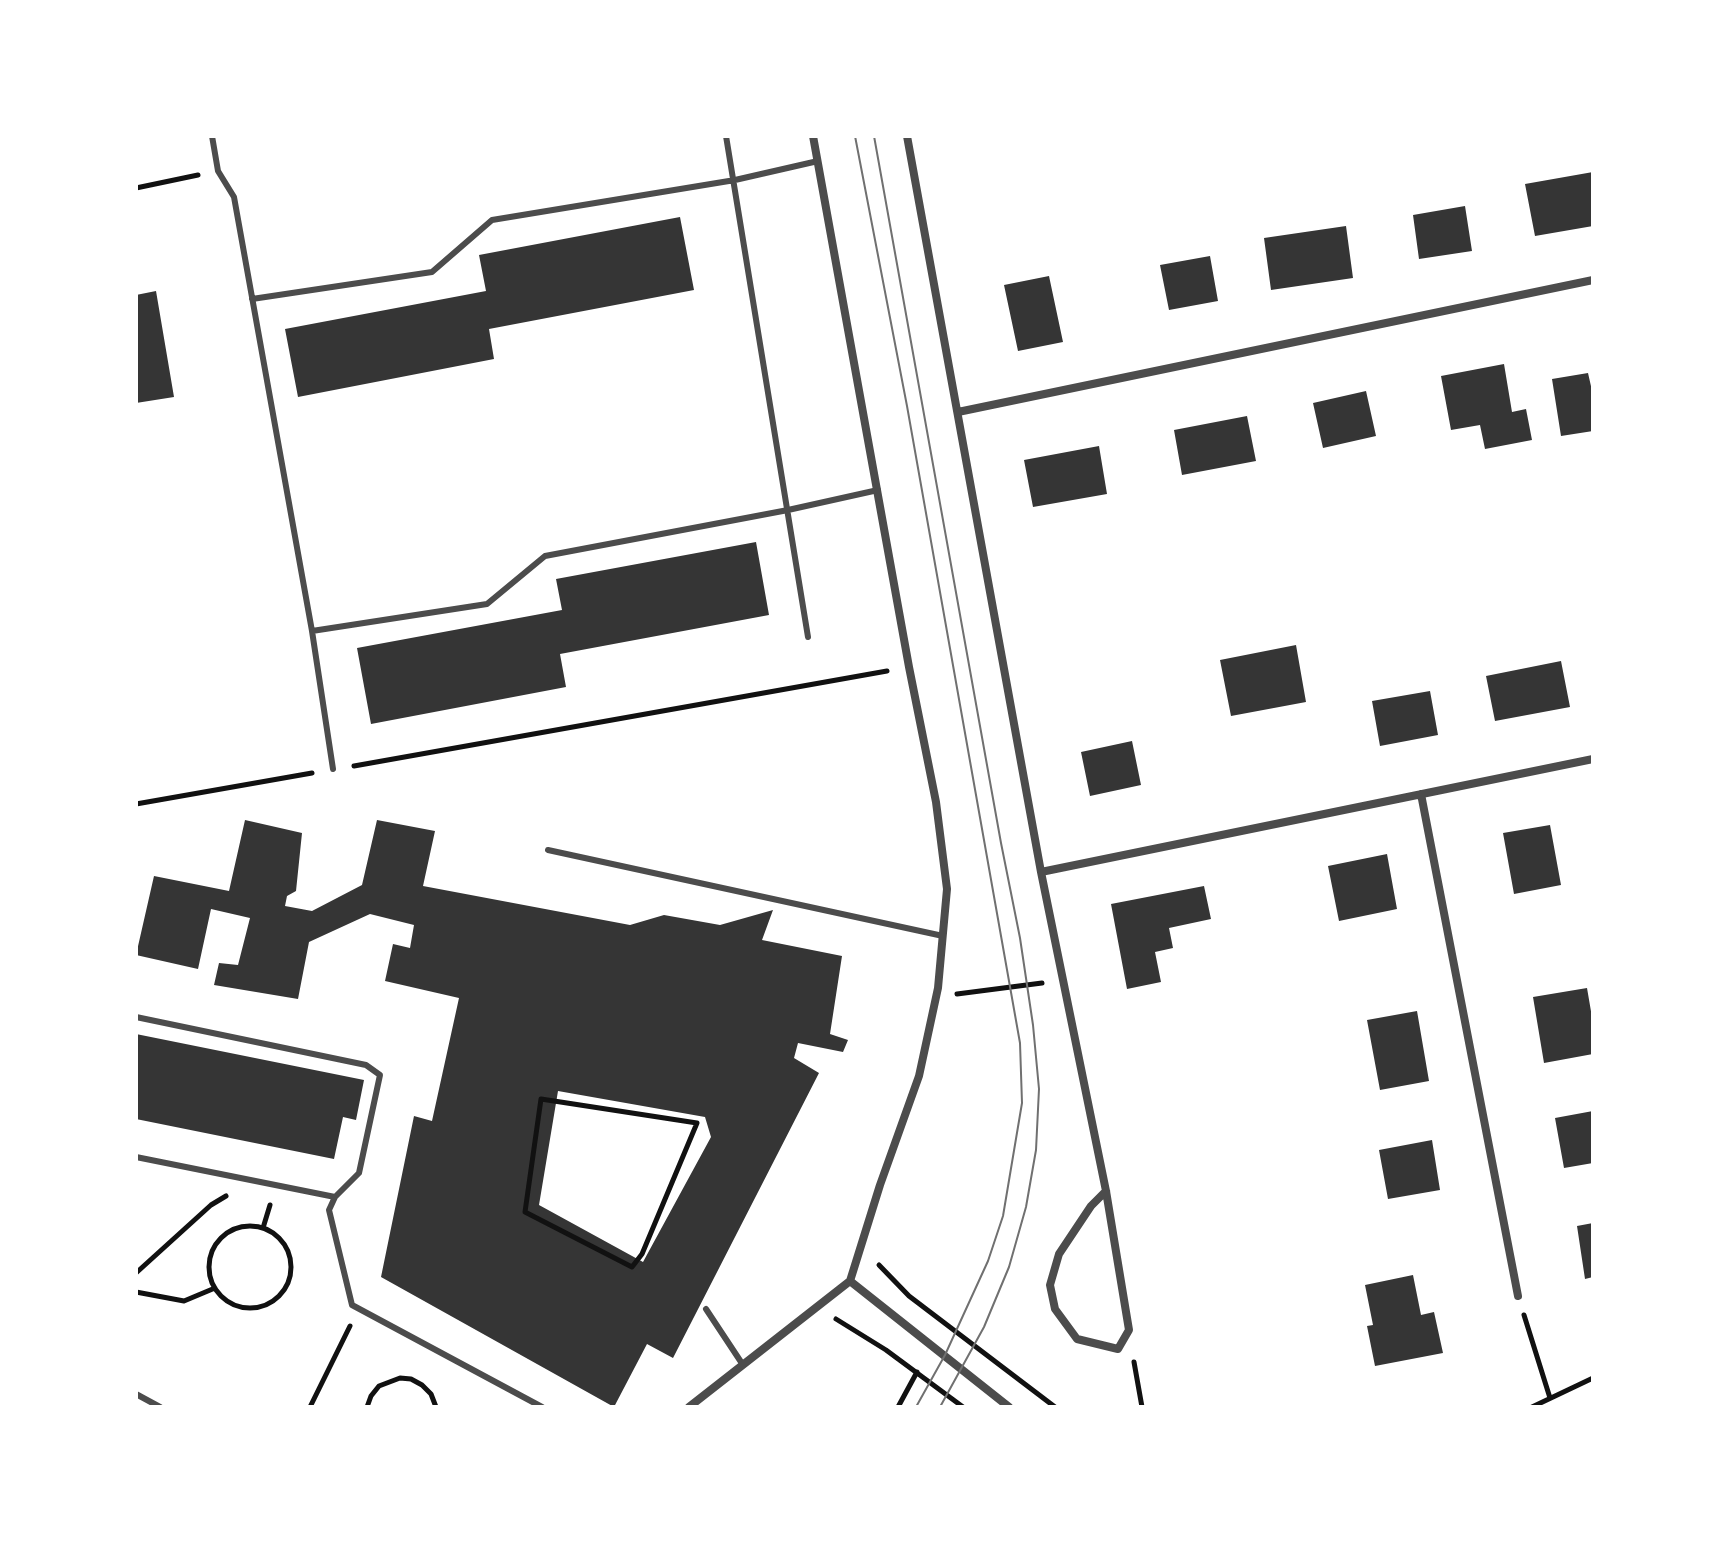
<!DOCTYPE html>
<html>
<head>
<meta charset="utf-8">
<style>
	body { margin:0 }
	#map { position:relative; width:1729px; height:1543px; overflow:hidden; background:#fff; font-family:Karla,sans-serif }
	canvas { display:block }
	.frame { position:absolute; inset:0; border:138px solid #fff; pointer-events:none }
</style>
</head>
<body>
<div id="map">
<canvas width="1729" height="1543"></canvas>
<div class="frame"></div>
</div>
<script>
const ctx = document.querySelector('canvas').getContext('2d');
ctx.lineJoin = 'round';
function fill(path, color) { ctx.fillStyle = color; ctx.fill(path, 'evenodd'); }
const shape = rows => new Path2D(rows.map(r => 'M' + r).join(''));
function stroke(path, color, width, dash) { ctx.strokeStyle = color; ctx.lineWidth = width; ctx.lineCap = dash ? 'butt' : 'round'; ctx.setLineDash(dash || []); ctx.stroke(path); }
const building = shape([
	[1593,172,1593,226,1535,236,1525,184],
	[1465,206,1472,251,1419,259,1413,215],
	[680,217,694,290,489,329,494,359,298,397,285,329,486,291,479,255],
	[1346,226,1353,278,1271,290,1264,238],
	[1210,256,1218,301,1169,310,1160,265],
	[1049,276,1063,342,1018,351,1004,285],
	[156,291,174,397,136,403,136,295],
	[1504,364,1512,412,1526,409,1532,440,1485,449,1480,425,1451,430,1441,376],
	[1588,373,1593,395,1593,431,1561,436,1552,379],
	[1366,391,1376,436,1323,448,1313,403],
	[1247,416,1256,461,1182,475,1174,430],
	[1099,446,1107,494,1033,507,1024,460],
	[756,542,769,615,560,654,566,687,371,724,357,648,562,610,556,579],
	[1296,645,1306,702,1231,716,1220,660],
	[1561,661,1570,707,1495,721,1486,676],
	[1430,691,1438,735,1380,746,1372,701],
	[1132,741,1141,785,1090,796,1081,752],
	[245,820,302,833,296,891,287,896,285,906,312,911,362,885,377,820,435,831,423,886,630,925,664,915,720,925,773,910,762,940,842,956,830,1034,848,1040,843,1052,798,1043,794,1058,819,1073,673,1358,647,1344,614,1407,381,1277,414,1116,432,1121,459,998,385,981,393,944,410,948,414,925,370,914,309,942,298,999,214,985,219,963,238,965,250,918,211,909,198,969,136,955,154,876,229,891],
	[558,1091,705,1117,711,1137,643,1262,539,1205],
	[1550,825,1561,885,1514,894,1503,833],
	[1387,854,1397,909,1339,921,1328,866],
	[1204,886,1211,919,1169,928,1173,948,1155,952,1161,982,1127,989,1111,904],
	[1587,988,1593,1023,1593,1054,1544,1063,1533,997],
	[1417,1011,1429,1081,1380,1090,1367,1020],
	[136,1034,364,1080,356,1120,343,1117,334,1159,136,1119],
	[1593,1111,1593,1163,1564,1168,1555,1118],
	[1432,1140,1440,1190,1388,1199,1379,1150],
	[1593,1223,1593,1277,1585,1279,1577,1226],
	[1413,1275,1421,1315,1434,1312,1443,1353,1375,1366,1367,1326,1373,1325,1365,1285]
]);
const path = shape([
	[136,188,198,175],
	[354,766,887,671],
	[136,804,312,773],
	[957,994,1042,983],
	[541,1099,697,1123,642,1254,632,1267,525,1212,541,1099],
	'209 1267a41 41 0 1 1 82 0a41 41 0 1 1-82 0Z',
	[263,1228,270,1205],
	[879,1265,909,1296,1055,1407],
	[136,1273,211,1205,226,1196],
	[136,1292,184,1301,215,1288],
	[1524,1315,1550,1398],
	[836,1319,886,1350,963,1407],
	[1134,1362,1142,1407],
	[310,1407,350,1326],
	[367,1407,371,1396,379,1386,400,1378,411,1379,422,1385,431,1394,436,1407],
	[898,1407,917,1372],
	[1532,1407,1593,1378]
]);
const service = shape([
	[212,136,218,171,234,197,312,631,333,769],
	[726,136,808,637],
	[252,299,432,272,492,220,735,180,818,161],
	[312,631,487,604,545,556,788,510,878,490],
	[548,850,943,936],
	[136,1017,366,1065,380,1075,359,1173,335,1197,136,1157],
	[335,1197,329,1210,352,1305,542,1407],
	[706,1309,743,1365],
	[136,1394,160,1407]
]);
const minor = shape([
	[813,136,909,667,936,802,947,889,938,988,919,1076,880,1185,850,1281,1009,1407],
	[907,136,1041,872,1106,1191,1129,1330,1118,1349,1077,1339,1055,1309,1050,1285,1059,1254,1091,1206,1106,1191],
	[958,412,1593,280],
	[1421,794,1518,1296],
	[1041,872,1593,759],
	[689,1407,850,1281]
]);
const tram = shape([
	[855,136,907,406,1020,1043,1022,1103,1003,1216,988,1261,945,1355,916,1407],
	[874,136,1001,843,1020,938,1033,1025,1039,1089,1036,1150,1026,1207,1009,1267,984,1327,940,1407]
]);
fill(building, '#353535');
stroke(path, '#111', 5);
stroke(service, '#4c4c4c', 6);
stroke(minor, '#4c4c4c', 8);
stroke(tram, '#707070', 2);
</script>
</body>
</html>
